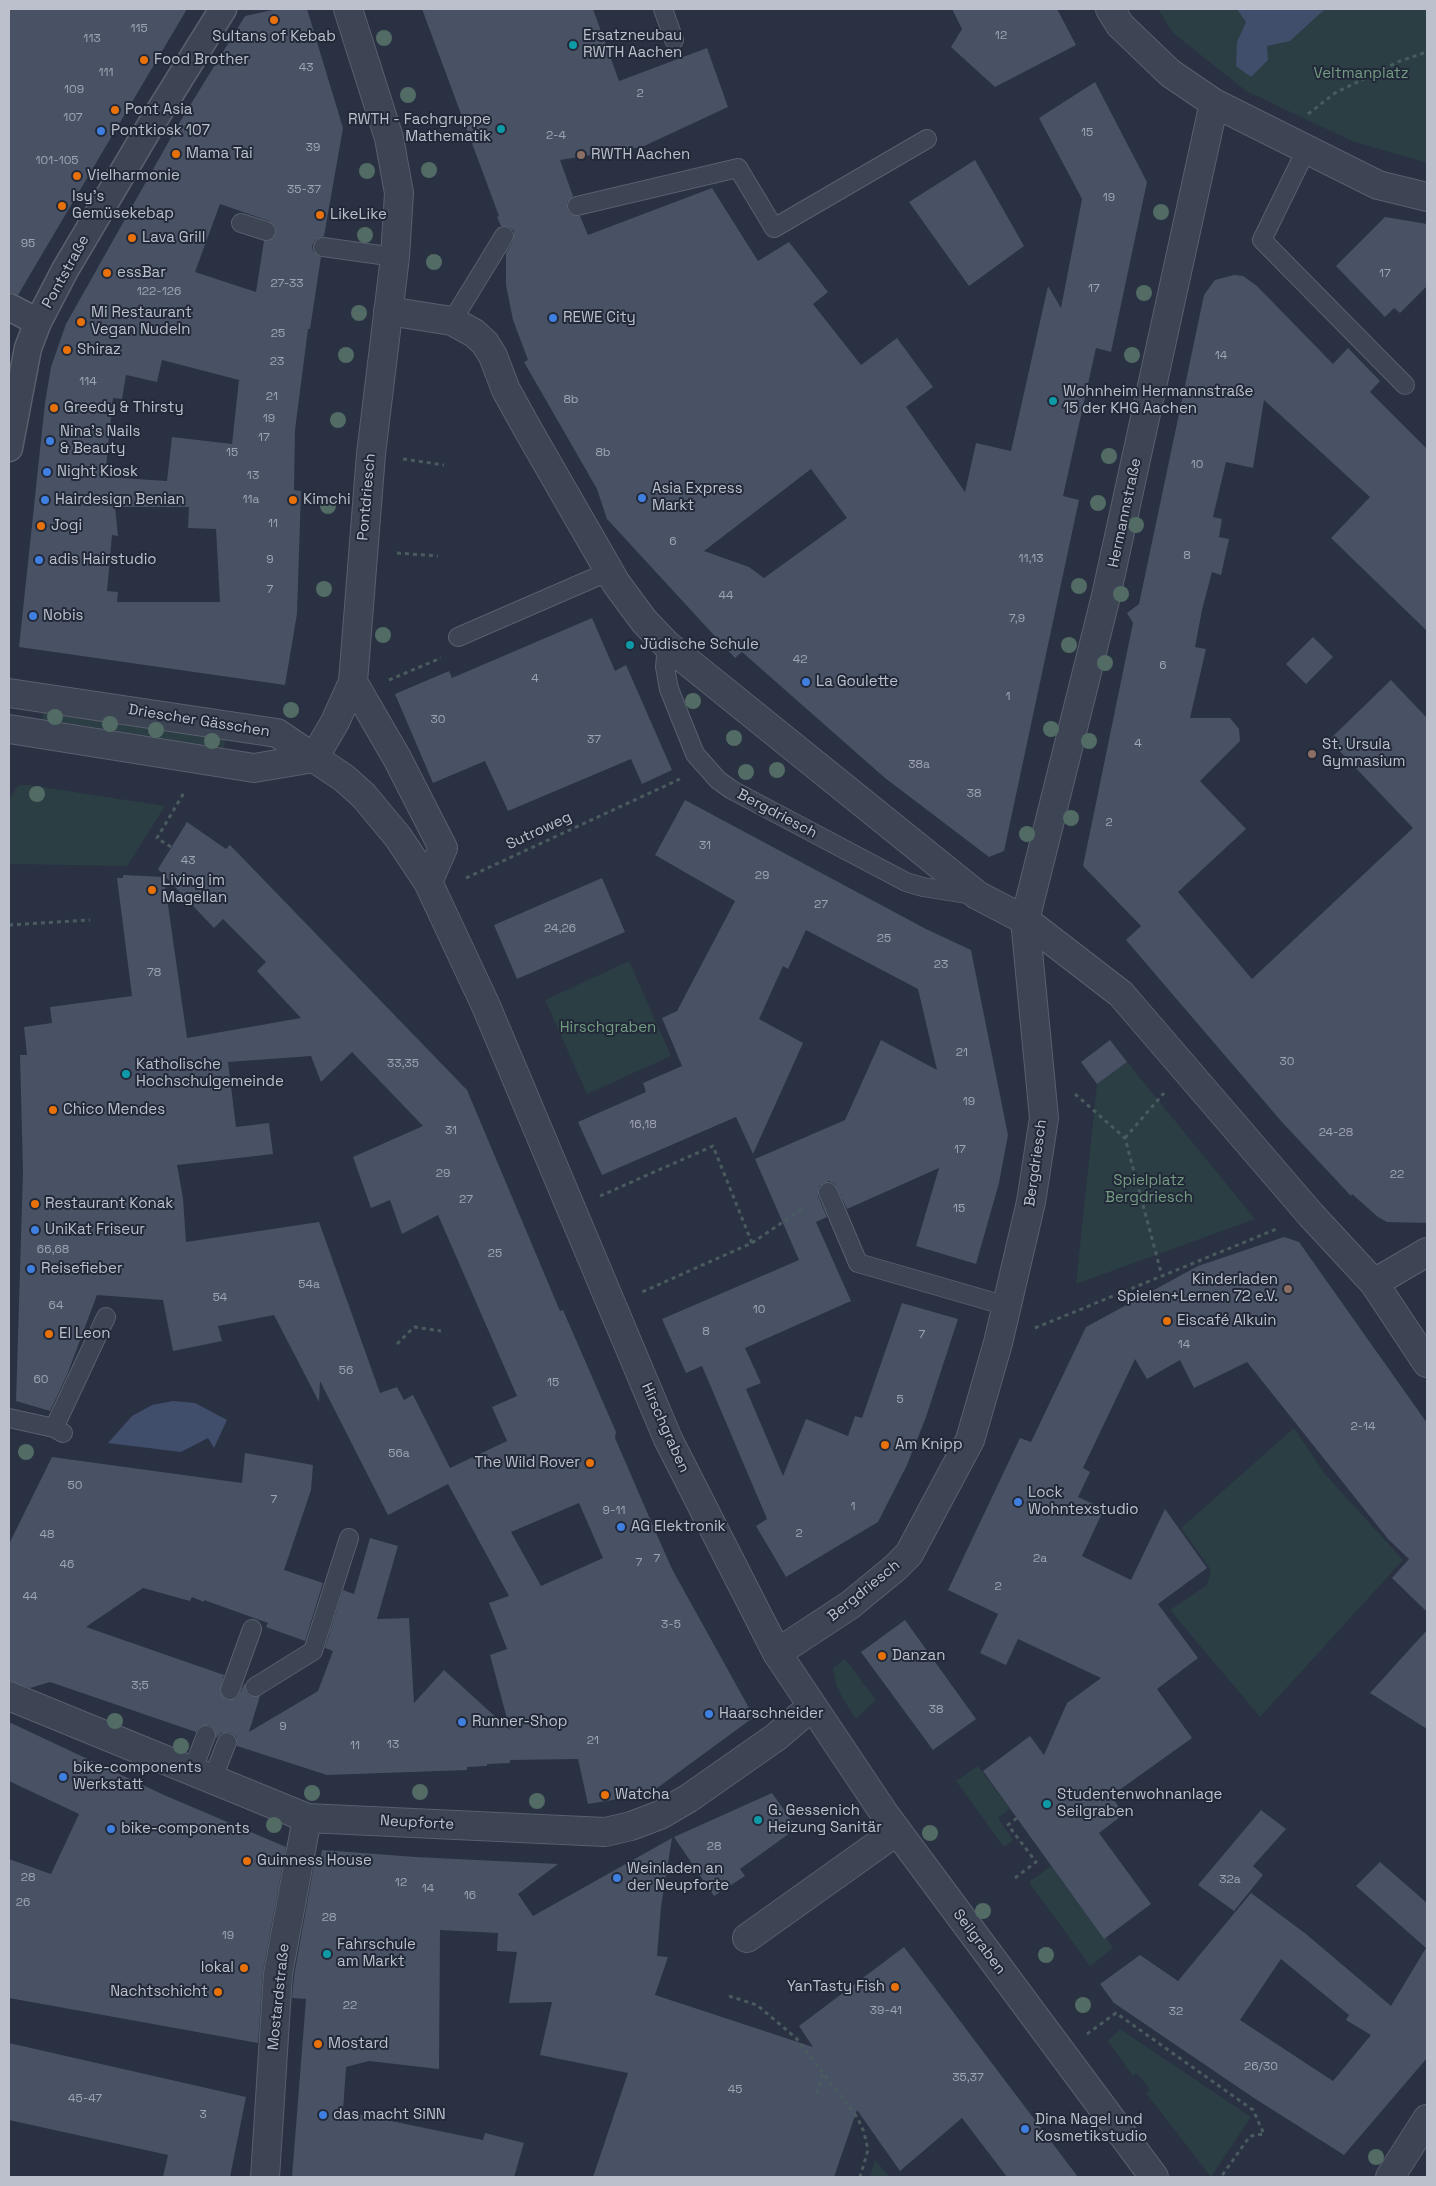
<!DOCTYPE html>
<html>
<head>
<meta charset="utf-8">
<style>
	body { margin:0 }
	#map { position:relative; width:1436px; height:2186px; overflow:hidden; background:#293143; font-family:"Space Grotesk",sans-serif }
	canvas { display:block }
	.frame { position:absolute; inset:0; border:10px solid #bbc0cc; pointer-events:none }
</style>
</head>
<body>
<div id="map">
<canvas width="1436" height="2186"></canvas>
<div class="frame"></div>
</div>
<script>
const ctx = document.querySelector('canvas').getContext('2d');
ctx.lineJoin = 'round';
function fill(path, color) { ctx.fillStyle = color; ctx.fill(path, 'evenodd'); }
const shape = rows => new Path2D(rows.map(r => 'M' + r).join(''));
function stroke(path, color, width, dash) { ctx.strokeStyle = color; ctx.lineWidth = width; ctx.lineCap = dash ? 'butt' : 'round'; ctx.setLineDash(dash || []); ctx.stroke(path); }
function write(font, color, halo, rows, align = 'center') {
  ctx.font = font + ' "Space Grotesk",sans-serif'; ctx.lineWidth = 4; ctx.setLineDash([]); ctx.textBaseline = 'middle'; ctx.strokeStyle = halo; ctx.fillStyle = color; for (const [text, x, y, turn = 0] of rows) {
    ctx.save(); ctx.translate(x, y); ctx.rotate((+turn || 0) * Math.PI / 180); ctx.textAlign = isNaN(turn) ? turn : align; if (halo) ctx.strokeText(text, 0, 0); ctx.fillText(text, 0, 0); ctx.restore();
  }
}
const green = shape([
	[1158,9,1427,9,1427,163,1352,141,1246,91,1172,32],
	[44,708,226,737,224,748,42,719],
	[20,785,29,785,165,806,127,866,9,864,10,799,15,789],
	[629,961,671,1056,587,1094,545,1000],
	[1127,1062,1255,1219,1076,1284,1097,1084],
	[1294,1428,1325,1474,1403,1560,1260,1717,1170,1610,1207,1585,1211,1570,1181,1528],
	[845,1659,876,1700,856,1719,843,1699,836,1684,833,1668],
	[978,1766,1010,1809,998,1818,1013,1840,1004,1847,956,1781],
	[1051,1866,1104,1939,1106,1937,1113,1948,1090,1966,1029,1882],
	[1120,2029,1251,2117,1211,2177,1146,2093,1150,2090,1137,2073,1133,2076,1108,2041],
	[875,2160,890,2177,870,2177]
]);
const water = shape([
	[1237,9,1325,9,1290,41,1267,46,1268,60,1251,77,1236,66,1237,42,1246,22],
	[173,1401,195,1403,227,1420,214,1448,208,1438,181,1452,108,1443,132,1416,152,1405]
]);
const building = shape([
	[9,9,187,9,18,295,9,292],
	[277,9,307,9,343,128,324,236,315,240,312,246,313,251,321,257,310,329,308,329,295,430,294,490,301,491,297,614,285,685,19,647,45,403,51,367,66,324,178,125,245,16],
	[220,204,269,221,276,228,273,238,264,241,256,292,195,272],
	[162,360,239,380,232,444,172,437,167,481,105,477,113,398,122,399,126,375,157,382],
	[115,507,189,507,188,528,216,529,220,602,117,602,118,592,107,591,112,535,118,536],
	[422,9,593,9,619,81,707,48,728,107,642,147,560,160,573,196,567,203,569,213,580,216,588,235,712,188,758,261,789,242,828,292,813,304,861,365,897,338,933,387,906,407,965,492,976,443,1011,451,1048,286,1061,308,1082,199,1039,118,1095,82,1147,182,1111,352,1096,348,1063,496,1079,500,1004,851,989,857,885,778,742,652,735,658,607,519,597,489,524,362,528,360,513,320,506,285,506,253,513,241,514,231,509,227,501,226,497,217,499,216],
	[811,469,847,518,764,578,749,567,704,551],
	[952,9,1057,9,1076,45,995,87,951,47,962,29],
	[975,160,1024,246,969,286,909,202],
	[1385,217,1427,224,1427,286,1400,313,1394,308,1385,317,1336,266],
	[1234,275,1243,276,1257,286,1333,364,1348,348,1380,381,1370,392,1427,449,1427,631,1331,538,1370,497,1264,400,1253,468,1226,462,1213,517,1222,519,1219,537,1229,539,1221,575,1212,572,1202,610,1195,647,1206,649,1190,718,1230,718,1239,729,1240,741,1200,781,1246,829,1178,892,1252,979,1413,828,1329,740,1391,680,1427,718,1427,1223,1387,1222,1378,1217,1352,1194,1351,1196,1281,1121,1126,940,1141,926,1083,866,1133,623,1127,613,1139,604,1204,295,1215,280],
	[592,618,615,671,626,665,672,770,642,784,631,759,508,811,485,761,433,783,395,694,449,671,452,678],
	[1313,637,1333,657,1306,684,1286,664],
	[685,800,926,929,971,950,1008,1135,999,1183,976,1264,916,1246,939,1168,847,1209,835,1184,829,1181,819,1186,818,1196,827,1217,816,1222,851,1301,745,1348,761,1383,746,1389,783,1476,806,1419,848,1436,855,1416,862,1418,902,1303,958,1319,926,1417,907,1465,878,1522,786,1577,756,1526,767,1519,702,1366,686,1373,662,1319,799,1260,755,1159,845,1120,881,1040,937,1070,918,989,806,930,788,969,783,966,759,1019,803,1043,753,1154,736,1117,602,1175,578,1122,646,1092,643,1083,682,1066,662,1018,677,1011,735,901,655,855],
	[187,822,226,849,230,845,467,1090,560,1311,563,1310,616,1432,615,1438,657,1535,672,1569,754,1717,649,1794,588,1804,578,1759,510,1760,510,1763,487,1764,487,1766,467,1767,467,1770,327,1775,237,1746,236,1736,230,1732,221,1733,216,1738,214,1729,209,1725,200,1727,196,1732,50,1682,30,1688,9,1681,9,1544,52,1457,242,1483,245,1453,313,1465,311,1490,284,1570,323,1583,305,1641,266,1627,268,1623,204,1600,204,1602,192,1597,190,1601,143,1588,86,1627,224,1675,220,1691,227,1700,237,1698,245,1683,246,1692,250,1696,260,1696,249,1732,318,1691,333,1651,325,1648,343,1590,354,1594,370,1538,398,1546,377,1619,409,1618,414,1703,444,1670,510,1730,490,1655,507,1649,489,1603,509,1596,448,1484,388,1515,320,1381,319,1402,274,1315,218,1326,222,1341,173,1351,163,1300,97,1295,67,1375,50,1411,16,1401,23,1172,20,1055,27,1055,24,1027,52,1023,50,1007,132,996,117,878,123,878,123,875,164,877,187,1038,301,1018,257,971,266,962,223,919,214,928,158,869],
	[352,1052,423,1126,353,1157,371,1208,390,1200,402,1234,438,1215,517,1396,492,1407,507,1441,450,1468,413,1395,404,1400,397,1387,380,1393,319,1222,186,1242,183,1198,177,1165,273,1154,269,1123,236,1127,228,1062,311,1056,321,1082],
	[579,1503,603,1558,541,1586,511,1532],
	[602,878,625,932,517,979,494,925],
	[1110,1040,1127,1062,1097,1084,1081,1062],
	[1284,1237,1299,1242,1427,1423,1427,1612,1392,1578,1409,1559,1388,1539,1247,1362,1194,1388,1180,1360,1147,1379,1135,1359,1083,1468,1090,1472,1078,1497,1104,1509,1082,1556,1131,1580,1165,1509,1207,1568,1158,1604,1198,1658,1157,1689,1192,1738,1111,1796,1124,1814,1099,1833,1151,1904,1104,1939,983,1771,1030,1736,1044,1755,1067,1703,1101,1678,1018,1639,1006,1665,980,1653,998,1614,948,1590,1020,1438,1031,1442,1086,1327,1198,1266],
	[905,1620,976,1719,933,1750,861,1652],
	[1427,1630,1427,1729,1370,1693],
	[9,1722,164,1795,286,1847,263,1971,258,2043,9,1998,9,1859,51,1874,79,1814,9,1781],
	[772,1793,797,1828,740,1869,745,1876,714,1896,674,1837],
	[1261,1810,1286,1829,1253,1866,1263,1875,1234,1911,1198,1885],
	[672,1838,661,1907,657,1956,668,1957,655,1995,813,2047,799,2026,904,1947,1078,2177,1007,2177,962,2118,900,2171,857,2110,834,2177,593,2177,628,2073,540,2055,552,2002,509,2003,517,1952,497,1951,498,1933,440,1930,439,2069,369,2061,346,2067,343,2111,483,2140,485,2133,524,2143,514,2177,292,2177,306,1999,292,1998,294,1976,315,1859,320,1861,322,1850,416,1857,558,1864,518,1894,533,1916],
	[1380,1862,1427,1903,1427,2058,1344,2155,1254,2098,1114,2003,1100,1984,1140,1955,1178,1981,1251,1893,1306,1934,1391,2006,1426,1948,1356,1886],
	[1281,1959,1349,2015,1346,2020,1371,2035,1333,2081,1240,2020],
	[9,2043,246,2097,230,2177,163,2177,168,2155,9,2120]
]);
const path = shape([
	[1308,114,1335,93,1400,61,1427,52],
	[403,459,444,465],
	[397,553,438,556],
	[389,680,441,658],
	[171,847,157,838,185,791],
	[466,878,680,779],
	[9,925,90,920],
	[1075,1094,1125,1138,1162,1276],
	[1125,1138,1164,1093],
	[600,1196,713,1146,752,1243,642,1292],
	[752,1243,805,1207],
	[1035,1328,1279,1228],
	[397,1344,414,1327,441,1331],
	[1015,1878,1036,1862,1008,1825,1017,1818],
	[729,1996,757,2005,796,2038,857,2117,864,2132,868,2150,860,2177],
	[1087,2034,1116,2013,1253,2110,1264,2134,1250,2136,1221,2177],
	[817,2093,823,2072]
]);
const service = shape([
	[663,9,674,40],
	[1306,150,1262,240,1405,385],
	[577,206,738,168,774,228,927,139],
	[241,223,266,231],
	[323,247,395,257],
	[452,321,504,236],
	[458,637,610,571],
	[667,645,665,667,669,689,695,754,718,780,732,790,906,882,923,887,973,895],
	[828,1192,858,1263,1007,1306],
	[9,1418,54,1428,63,1433],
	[54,1428,106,1317],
	[255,1687,313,1651,349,1538],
	[230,1690,252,1629],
	[192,1772,206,1735],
	[212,1780,227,1742]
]);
const pedestrian = shape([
	[9,307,38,322],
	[9,448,28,348,38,322,65,270,149,128,223,9]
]);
const minor = shape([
	[1110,9,1120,25,1170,73,1214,103,1378,185,1427,197],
	[388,311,452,321,474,333,485,343,493,356,506,390,527,428,616,583,644,621,667,645,977,895,1025,920,1121,994,1311,1215,1374,1283,1427,1363],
	[9,693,277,733,314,758],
	[1374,1283,1427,1252],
	[777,1653,850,1605,895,1568,909,1554,970,1440,998,1343,1031,1202,1044,1118,1025,920,1106,596,1214,103],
	[9,1696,307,1818,605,1832,631,1826,660,1815,689,1798,776,1737,811,1707],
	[747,1938,897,1831],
	[265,2177,278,1974,307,1818],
	[1390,2177,1427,2119]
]);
const tertiary = shape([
	[353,682,397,758,443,848,428,882],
	[9,729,254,768,314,758],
	[314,758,344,778,364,796,398,837,428,882,486,1006,668,1439,777,1653,886,1816,1154,2177],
	[314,758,335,722,353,682,371,454,395,257,399,193,389,138,348,9]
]);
const trees = [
	[384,38],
	[408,95],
	[429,170],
	[367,171],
	[1161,212],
	[365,235],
	[434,262],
	[1144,293],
	[359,313],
	[346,355],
	[1132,355],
	[338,420],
	[1109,456],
	[1098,503],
	[328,506],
	[1136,525],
	[1079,586],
	[324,589],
	[1121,594],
	[383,635],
	[1069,645],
	[1105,663],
	[693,701],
	[291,710],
	[55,717],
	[110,724],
	[1051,729],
	[156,730],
	[734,738],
	[212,741],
	[1089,741],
	[777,770],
	[746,772],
	[37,794],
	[1071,818],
	[1027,834],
	[26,1452],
	[115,1721],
	[181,1746],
	[420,1792],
	[312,1793],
	[537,1801],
	[274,1825],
	[930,1833],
	[983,1911],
	[1046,1955],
	[1083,2005],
	[1376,2157]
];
const markers = [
	[274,20,5,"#e8710a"],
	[573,45,5,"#0f9aa8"],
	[144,60,5,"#e8710a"],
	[115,110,5,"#e8710a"],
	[501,129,5,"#0f9aa8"],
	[101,131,5,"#3f7fe0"],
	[176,154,5,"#e8710a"],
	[581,155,5,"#8d6e63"],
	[77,176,5,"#e8710a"],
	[62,206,5,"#e8710a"],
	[320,215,5,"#e8710a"],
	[132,238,5,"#e8710a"],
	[107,273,5,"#e8710a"],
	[553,318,5,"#3f7fe0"],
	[81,322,5,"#e8710a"],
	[67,350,5,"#e8710a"],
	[1053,401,5,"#0f9aa8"],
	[54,408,5,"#e8710a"],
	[50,441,5,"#3f7fe0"],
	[47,472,5,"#3f7fe0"],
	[642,498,5,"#3f7fe0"],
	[45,500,5,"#3f7fe0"],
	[293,500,5,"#e8710a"],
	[41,526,5,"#e8710a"],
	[39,560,5,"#3f7fe0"],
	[33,616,5,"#3f7fe0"],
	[630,645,5,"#0f9aa8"],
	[806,682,5,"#3f7fe0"],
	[1312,754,5,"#8d6e63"],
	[152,890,5,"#e8710a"],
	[126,1074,5,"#0f9aa8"],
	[53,1110,5,"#e8710a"],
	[35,1204,5,"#e8710a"],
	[35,1230,5,"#3f7fe0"],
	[31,1269,5,"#3f7fe0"],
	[1288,1289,5,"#8d6e63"],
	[1167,1321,5,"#e8710a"],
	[49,1334,5,"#e8710a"],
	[885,1445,5,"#e8710a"],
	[590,1463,5,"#e8710a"],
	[1018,1502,5,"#3f7fe0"],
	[621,1527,5,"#3f7fe0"],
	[882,1656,5,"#e8710a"],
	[709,1714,5,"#3f7fe0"],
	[462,1722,5,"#3f7fe0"],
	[63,1777,5,"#3f7fe0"],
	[605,1795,5,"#e8710a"],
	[1047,1804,5,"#0f9aa8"],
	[758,1820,5,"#0f9aa8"],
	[111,1829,5,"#3f7fe0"],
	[247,1861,5,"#e8710a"],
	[617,1878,5,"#3f7fe0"],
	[327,1954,5,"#0f9aa8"],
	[244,1968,5,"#e8710a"],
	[895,1987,5,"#e8710a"],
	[218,1992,5,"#e8710a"],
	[318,2044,5,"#e8710a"],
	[323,2115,5,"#3f7fe0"],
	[1025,2129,5,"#3f7fe0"]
];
const numberNames = [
	["115",139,29],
	["12",1001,36],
	["113",92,39],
	["43",306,68],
	["111",106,73],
	["109",74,90],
	["2",640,94],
	["107",73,118],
	["15",1087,133],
	["2-4",556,136],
	["39",313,148],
	["101-105",57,161],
	["35-37",304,190],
	["19",1109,198],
	["95",28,244],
	["17",1385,274],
	["27-33",287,284],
	["17",1094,289],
	["122-126",159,292],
	["25",278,334],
	["14",1221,356],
	["23",277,362],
	["114",88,382],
	["21",272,397],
	["8b",571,400],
	["19",269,419],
	["17",264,438],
	["15",232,453],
	["8b",603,453],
	["10",1197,465],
	["13",253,476],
	["11a",251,500],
	["11",273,524],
	["6",673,542],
	["8",1187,556],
	["11,13",1031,559],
	["9",270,560],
	["7",270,590],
	["44",726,596],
	["7,9",1017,619],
	["42",800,660],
	["6",1163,666],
	["4",535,679],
	["1",1008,697],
	["30",438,720],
	["37",594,740],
	["4",1138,744],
	["38a",919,765],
	["38",974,794],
	["2",1109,823],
	["31",705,846],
	["43",188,861],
	["29",762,876],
	["27",821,905],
	["24,26",560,929],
	["25",884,939],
	["23",941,965],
	["78",154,973],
	["21",962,1053],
	["30",1287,1062],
	["33,35",403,1064],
	["19",969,1102],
	["16,18",643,1125],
	["31",451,1131],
	["24-28",1336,1133],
	["17",960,1150],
	["29",443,1174],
	["22",1397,1175],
	["27",466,1200],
	["15",959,1209],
	["66,68",53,1250],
	["25",495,1254],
	["54a",309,1285],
	["54",220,1298],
	["64",56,1306],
	["10",759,1310],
	["8",706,1332],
	["7",922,1335],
	["14",1184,1345],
	["56",346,1371],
	["60",41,1380],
	["15",553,1383],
	["5",900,1400],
	["2-14",1363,1427],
	["56a",399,1454],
	["50",75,1486],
	["7",274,1500],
	["1",853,1507],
	["9-11",614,1511],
	["2",799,1534],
	["48",47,1535],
	["7",657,1559],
	["2a",1040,1559],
	["7",639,1563],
	["46",67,1565],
	["2",998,1587],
	["44",30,1597],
	["3-5",671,1625],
	["3;5",140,1686],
	["38",936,1710],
	["9",283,1727],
	["21",593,1741],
	["13",393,1745],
	["11",355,1746],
	["28",714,1847],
	["28",28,1878],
	["32a",1230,1880],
	["12",401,1883],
	["14",428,1889],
	["16",470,1896],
	["26",23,1903],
	["28",329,1918],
	["19",228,1936],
	["22",350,2006],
	["39-41",886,2011],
	["32",1176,2012],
	["26/30",1261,2067],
	["35,37",968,2078],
	["45",735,2090],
	["45-47",85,2099],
	["3",203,2115]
];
const poiNames = [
	["Ersatzneubau",583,36],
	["RWTH Aachen",583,53],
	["Sultans of Kebab",274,37,"center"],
	["Food Brother",154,60],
	["Pont Asia",125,110],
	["RWTH - Fachgruppe",491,120,"right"],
	["Mathematik",491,137,"right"],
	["Pontkiosk 107",111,131],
	["Mama Tai",186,154],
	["RWTH Aachen",591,155],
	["Vielharmonie",87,176],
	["Isy's",72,197],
	["Gemüsekebap",72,214],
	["LikeLike",330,215],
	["Lava Grill",142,238],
	["essBar",117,273],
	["Mi Restaurant",91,313],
	["Vegan Nudeln",91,330],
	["REWE City",563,318],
	["Shiraz",77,350],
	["Wohnheim Hermannstraße",1063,392],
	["15 der KHG Aachen",1063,409],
	["Greedy & Thirsty",64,408],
	["Nina's Nails",60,432],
	["& Beauty",60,449],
	["Night Kiosk",57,472],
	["Asia Express",652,489],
	["Markt",652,506],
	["Hairdesign Benian",55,500],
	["Kimchi",303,500],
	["Jogi",51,526],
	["adis Hairstudio",49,560],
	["Nobis",43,616],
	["Jüdische Schule",640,645],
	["La Goulette",816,682],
	["St. Ursula",1322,745],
	["Gymnasium",1322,762],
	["Living im",162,881],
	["Magellan",162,898],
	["Katholische",136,1065],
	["Hochschulgemeinde",136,1082],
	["Chico Mendes",63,1110],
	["Restaurant Konak",45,1204],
	["UniKat Friseur",45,1230],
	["Reisefieber",41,1269],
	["Kinderladen",1278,1280,"right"],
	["Spielen+Lernen 72 e.V.",1278,1297,"right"],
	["Eiscafé Alkuin",1177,1321],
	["El Leon",59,1334],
	["Am Knipp",895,1445],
	["The Wild Rover",580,1463,"right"],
	["Lock",1028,1493],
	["Wohntexstudio",1028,1510],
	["AG Elektronik",631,1527],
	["Danzan",892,1656],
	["Haarschneider",719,1714],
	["Runner-Shop",472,1722],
	["bike-components",73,1768],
	["Werkstatt",73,1785],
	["Watcha",615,1795],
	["Studentenwohnanlage",1057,1795],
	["Seilgraben",1057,1812],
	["G. Gessenich",768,1811],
	["Heizung Sanitär",768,1828],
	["bike-components",121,1829],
	["Guinness House",257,1861],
	["Weinladen an",627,1869],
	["der Neupforte",627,1886],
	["Fahrschule",337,1945],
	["am Markt",337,1962],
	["lokal",234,1968,"right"],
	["YanTasty Fish",885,1987,"right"],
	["Nachtschicht",208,1992,"right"],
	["Mostard",328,2044],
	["das macht SiNN",333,2115],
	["Dina Nagel und",1035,2120],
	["Kosmetikstudio",1035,2137]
];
const parkNames = [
	["Veltmanplatz",1361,74],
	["Hirschgraben",608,1028],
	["Spielplatz",1149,1181],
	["Bergdriesch",1149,1198]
];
const streetNames = [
	["Pontstraße",66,272,-61],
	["Pontdriesch",367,497,-85],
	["Hermannstraße",1125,513,-78],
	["Driescher Gässchen",199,721,9],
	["Bergdriesch",777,814,28],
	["Sutroweg",539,831,-25],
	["Bergdriesch",1036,1163,-82],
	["Hirschgraben",665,1428,66],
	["Bergdriesch",864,1591,-39],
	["Neupforte",417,1823,3],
	["Seilgraben",979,1942,53],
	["Mostardstraße",279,1997,-84]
];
fill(green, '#2b3e44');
fill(water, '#404d6b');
fill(building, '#495164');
stroke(service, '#595f6d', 20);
stroke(pedestrian, '#595f6d', 29);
stroke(minor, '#595f6d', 30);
stroke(tertiary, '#595f6d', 30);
stroke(path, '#4a5b60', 3, [4, 4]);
stroke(service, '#3d4453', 18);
stroke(pedestrian, '#3d4453', 26);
stroke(minor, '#3d4453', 28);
stroke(tertiary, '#3d4453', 28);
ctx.fillStyle = '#526c65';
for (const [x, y] of trees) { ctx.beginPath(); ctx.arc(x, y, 8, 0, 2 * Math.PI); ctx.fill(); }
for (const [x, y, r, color] of markers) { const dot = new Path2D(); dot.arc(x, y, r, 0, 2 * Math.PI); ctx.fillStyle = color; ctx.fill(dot); stroke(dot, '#222938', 2); }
write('12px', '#9ea4b2', null, numberNames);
write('15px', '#bbc0cc', '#222938', poiNames, 'left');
write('15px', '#739c81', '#222938', parkNames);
write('15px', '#bbc0cc', '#222938', streetNames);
</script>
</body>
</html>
